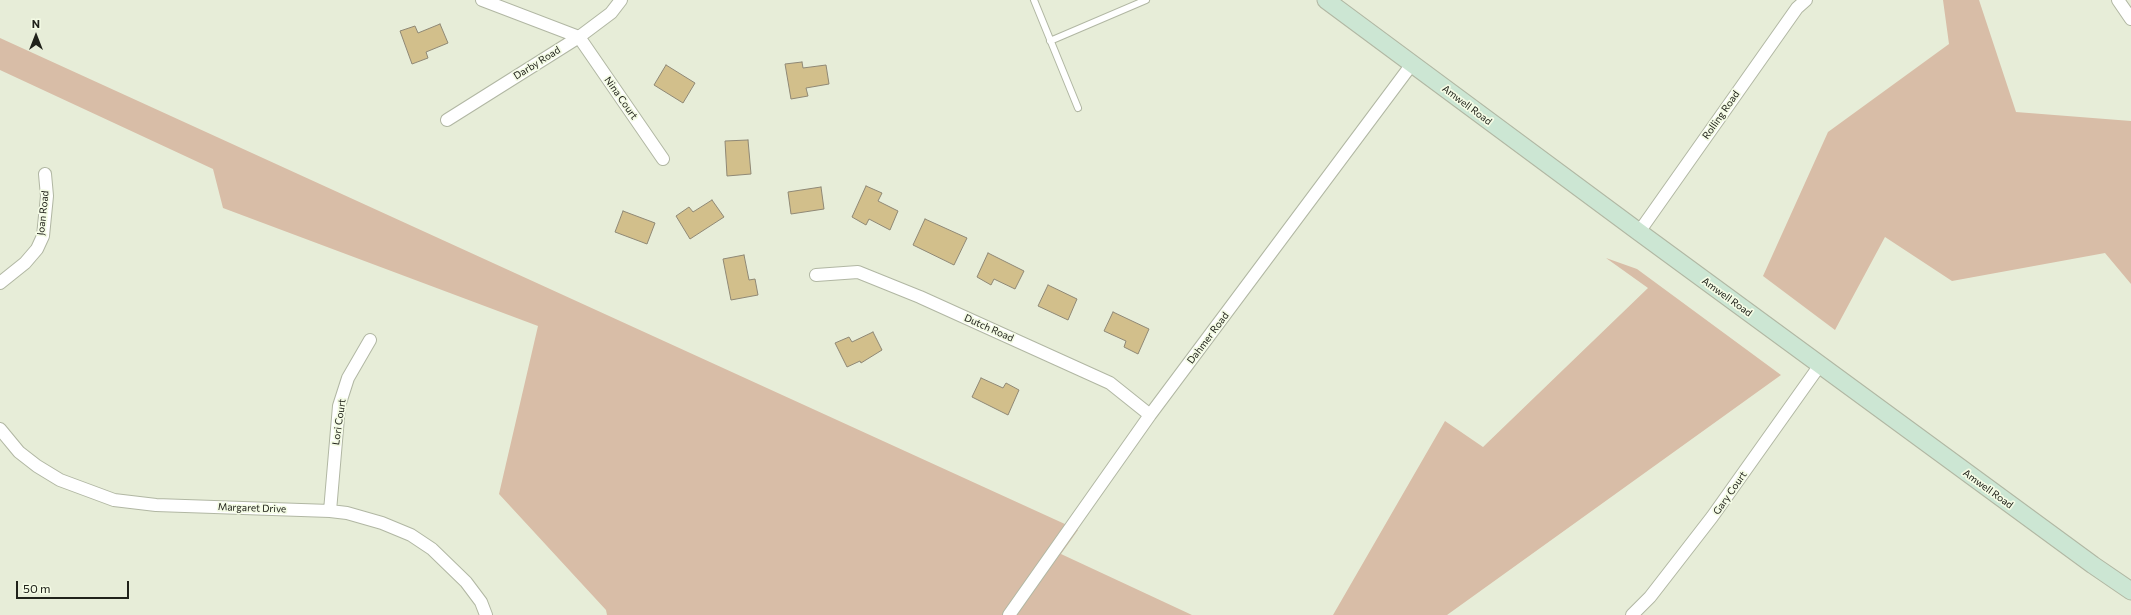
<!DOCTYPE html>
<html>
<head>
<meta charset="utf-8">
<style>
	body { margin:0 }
	#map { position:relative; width:2131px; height:615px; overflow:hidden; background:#e7edd8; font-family:Commissioner,sans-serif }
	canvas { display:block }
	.north { position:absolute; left:16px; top:16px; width:40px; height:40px; -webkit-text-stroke:3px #f4fbe5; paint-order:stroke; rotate:0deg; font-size:11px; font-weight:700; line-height:16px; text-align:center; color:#20221a }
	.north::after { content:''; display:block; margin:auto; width:14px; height:18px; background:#20221a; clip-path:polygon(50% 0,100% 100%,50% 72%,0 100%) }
	.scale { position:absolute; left:16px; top:581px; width:113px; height:18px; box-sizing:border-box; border:2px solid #20221a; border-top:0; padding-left:5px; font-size:12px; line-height:14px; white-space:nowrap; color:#20221a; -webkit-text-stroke:3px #f4fbe5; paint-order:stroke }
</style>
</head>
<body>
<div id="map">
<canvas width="2131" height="615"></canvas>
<div class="north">N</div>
<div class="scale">50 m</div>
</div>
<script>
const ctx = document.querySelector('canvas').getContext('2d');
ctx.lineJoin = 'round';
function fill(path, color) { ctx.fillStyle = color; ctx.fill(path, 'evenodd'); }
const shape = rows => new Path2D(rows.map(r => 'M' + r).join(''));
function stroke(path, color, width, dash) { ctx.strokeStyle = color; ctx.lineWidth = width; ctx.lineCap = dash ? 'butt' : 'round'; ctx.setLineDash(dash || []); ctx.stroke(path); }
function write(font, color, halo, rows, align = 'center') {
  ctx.font = font + ' Commissioner,sans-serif'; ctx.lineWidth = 3.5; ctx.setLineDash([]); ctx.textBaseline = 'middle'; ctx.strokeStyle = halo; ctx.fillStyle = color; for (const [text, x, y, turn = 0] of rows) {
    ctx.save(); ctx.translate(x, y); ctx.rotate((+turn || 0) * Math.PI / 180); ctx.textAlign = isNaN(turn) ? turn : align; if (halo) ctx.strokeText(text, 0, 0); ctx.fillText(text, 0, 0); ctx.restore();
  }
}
const green = shape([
	[1943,0,1979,0,2016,112,2131,121,2131,284,2105,253,1952,281,1885,237,1835,330,1763,276,1828,132,1949,44],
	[0,38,1078,530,1061,554,1192,615,607,615,606,610,499,494,538,326,223,208,213,169,0,70],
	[1606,258,1637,269,1781,375,1447,615,1333,615,1445,421,1483,447,1648,288]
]);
const building = shape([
	[440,24,448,43,426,52,428,58,412,64,400,31,415,26,418,33,440,24],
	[802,62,803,68,826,65,829,84,806,88,808,96,791,99,785,64,802,62],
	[666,65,695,83,683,103,654,85,666,65],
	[748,140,751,174,727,176,725,141,748,140],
	[866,186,882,193,878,201,898,211,890,230,869,219,866,225,852,217,866,186],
	[821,187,824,209,791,214,788,192,821,187],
	[712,200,724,217,690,239,676,216,689,207,693,212,712,200],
	[623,211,655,223,647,244,615,232,623,211],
	[925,219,967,238,954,265,913,245,925,219],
	[988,253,1024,271,1015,289,994,279,991,285,977,277,988,253],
	[744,255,749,280,755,279,758,295,731,300,723,259,744,255],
	[1048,285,1077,299,1068,320,1038,306,1048,285],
	[1113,312,1149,329,1138,354,1124,347,1126,341,1104,331,1113,312],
	[873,332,882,350,861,363,860,361,847,367,835,343,849,337,852,342,873,332],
	[981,378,1003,388,1006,383,1019,390,1008,415,972,397,981,378]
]);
const lane = shape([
	[1034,0,1078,108],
	[1050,41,1146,0]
]);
const street = shape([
	[482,0,579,37,663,159],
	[2118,0,2131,19],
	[447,120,579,37,611,13,621,0],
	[1639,232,1797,8,1806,0],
	[816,275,858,272,920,297,1110,383,1150,415],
	[0,283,25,263,37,249,43,236,47,196,45,174],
	[0,429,19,452,37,466,60,480,114,500,156,505,330,511,347,513,382,523,411,535,432,549,466,582,481,602,486,615],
	[330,511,339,406,348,378,370,340],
	[1009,615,1150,415,1412,64],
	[1632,615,1650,597,1712,517,1820,365]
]);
const secondary = shape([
	[1326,0,1639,232,2093,565,2131,591]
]);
const streetNames = [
	["Darby Road",537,63,-32],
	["Nina Court",621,98,55],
	["Amwell Road",1467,105,37],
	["Rolling Road",1721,115,-55],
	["Joan Road",43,213,-84],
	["Amwell Road",1727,297,36],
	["Dutch Road",989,328,24],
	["Dahmer Road",1208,338,-53],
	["Lori Court",339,422,-82],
	["Amwell Road",1988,489,36],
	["Gary Court",1730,493,-55],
	["Margaret Drive",252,508,2]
];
fill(green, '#d8bda7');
fill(building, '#d2bf8b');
stroke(building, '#8f8875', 1);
stroke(lane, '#b1b7a3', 8);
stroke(street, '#b1b7a3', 14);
stroke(secondary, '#b1b7a3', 19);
stroke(lane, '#fff', 6);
stroke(street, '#fff', 12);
stroke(secondary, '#cce6d3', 17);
write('10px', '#20221a', '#f4fbe5', streetNames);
</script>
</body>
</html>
